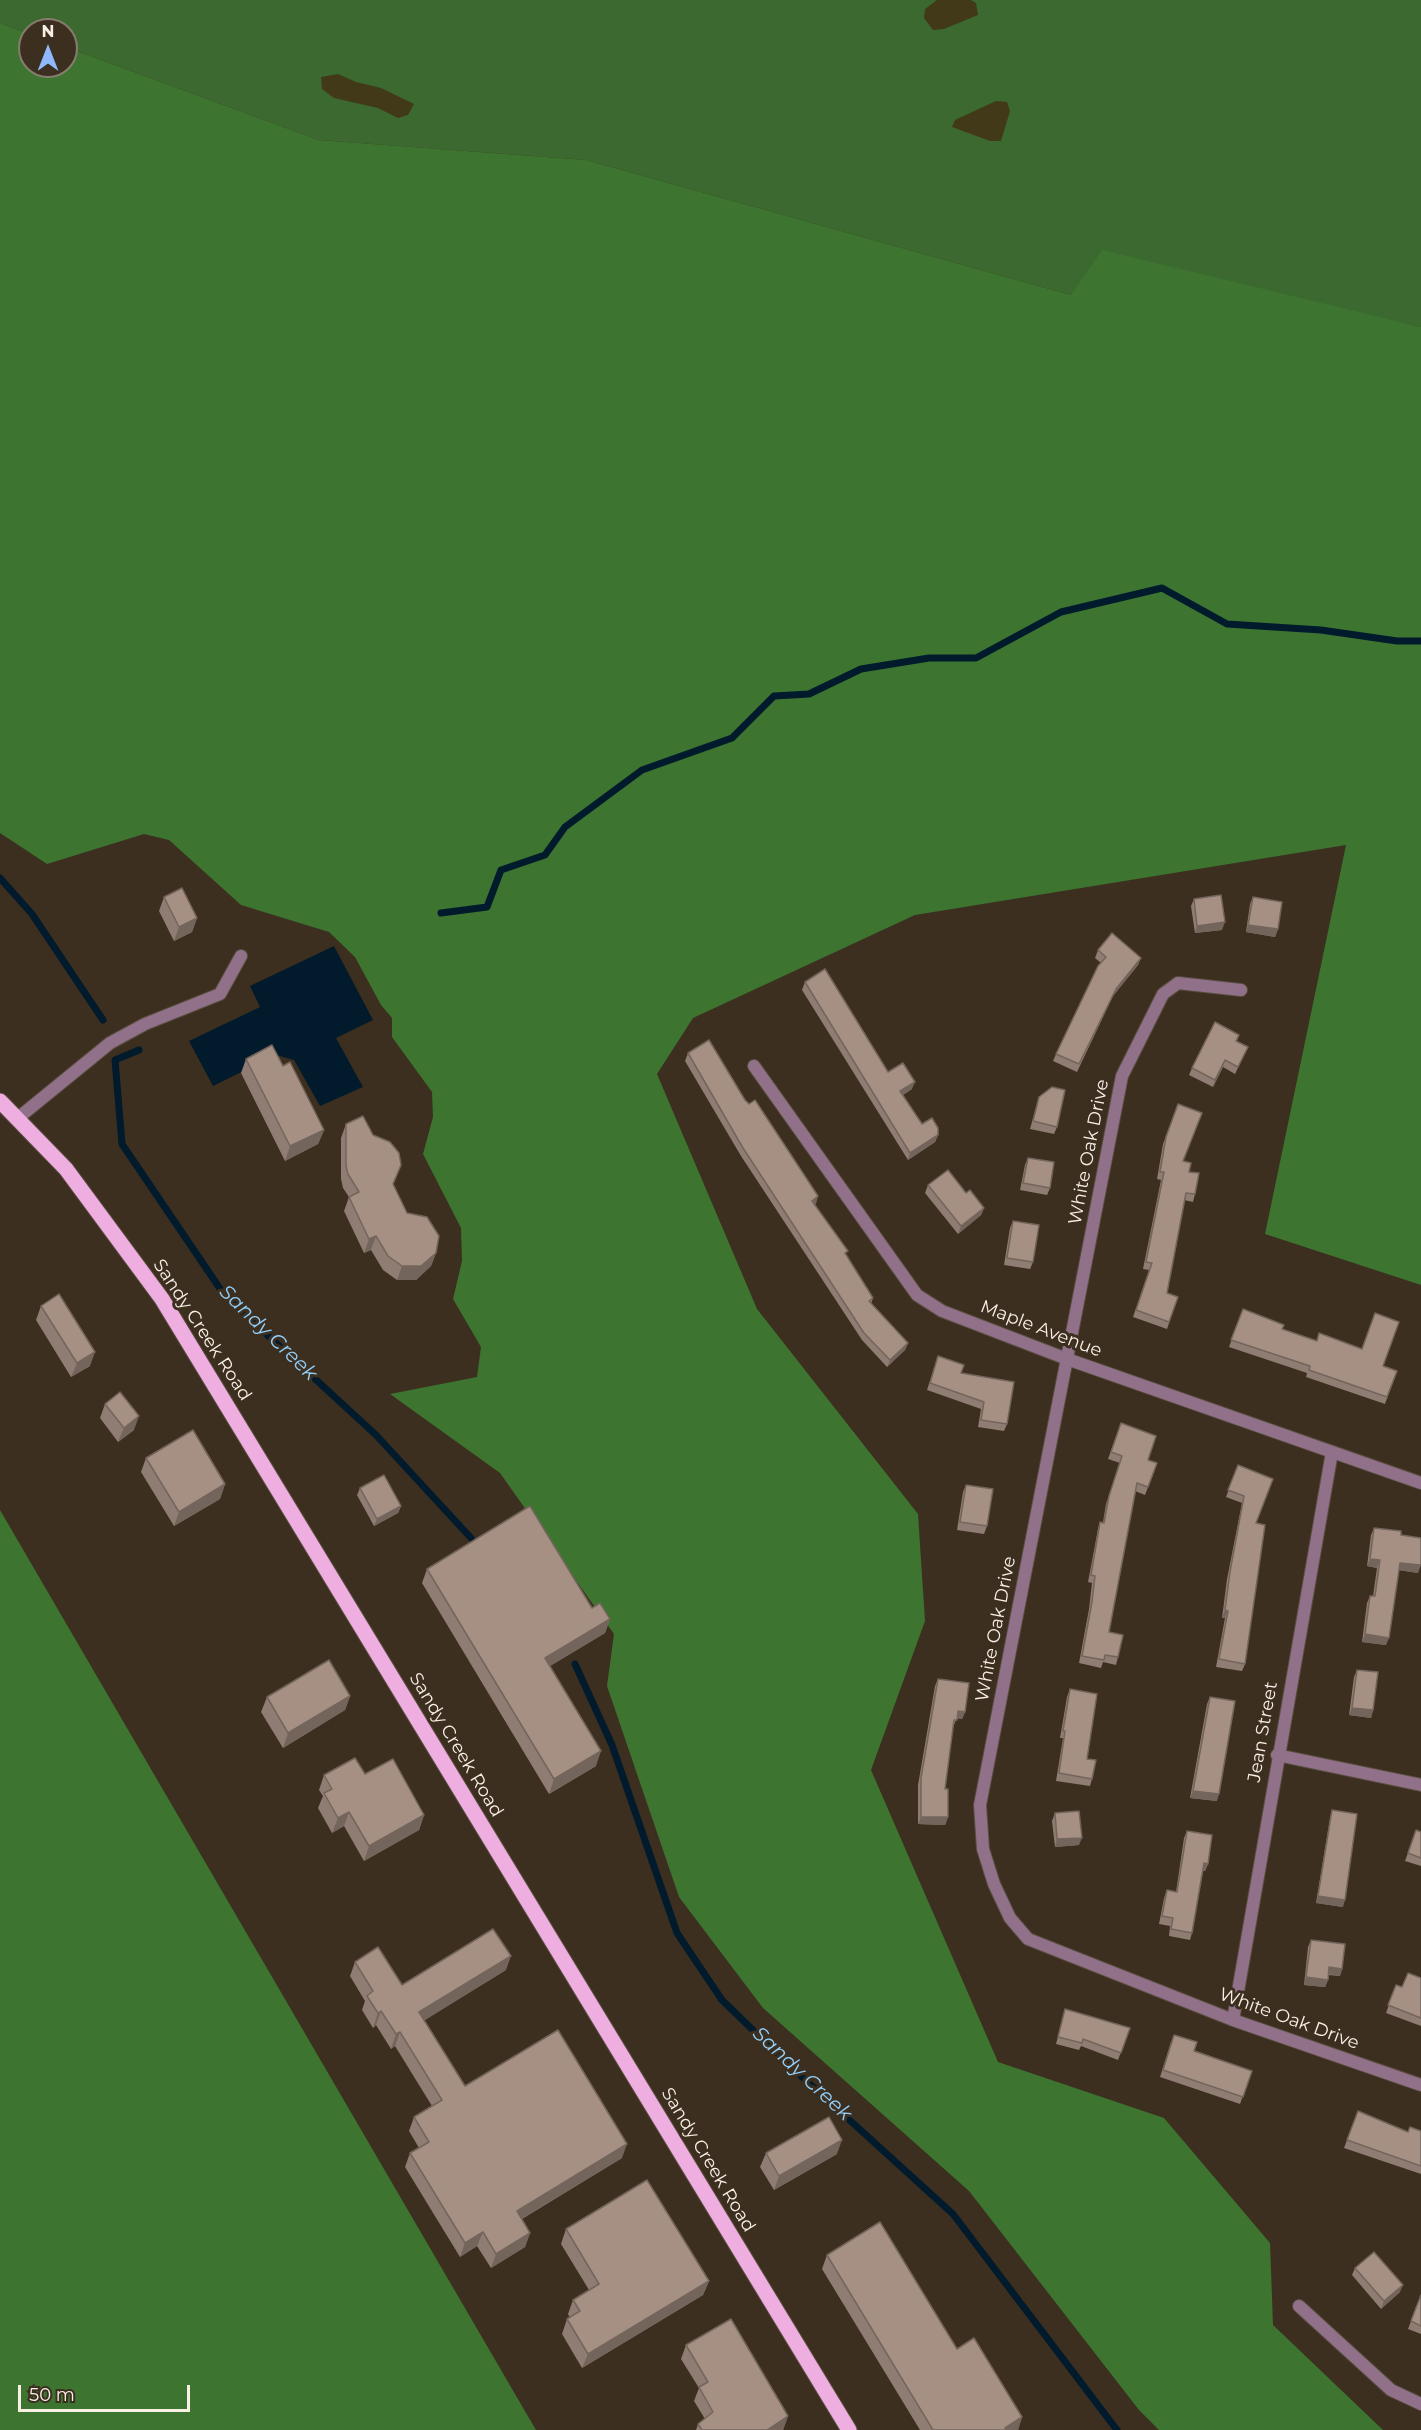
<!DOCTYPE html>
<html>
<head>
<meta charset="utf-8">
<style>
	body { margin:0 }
	#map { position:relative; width:1421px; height:2430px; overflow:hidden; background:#3c2f20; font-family:Montserrat,sans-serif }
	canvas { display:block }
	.north { position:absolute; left:18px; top:18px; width:60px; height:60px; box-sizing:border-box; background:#3c2f20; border:2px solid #877c6f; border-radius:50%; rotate:0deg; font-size:16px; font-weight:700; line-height:24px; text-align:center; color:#f8efe5 }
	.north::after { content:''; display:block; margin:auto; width:21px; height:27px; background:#90b8fd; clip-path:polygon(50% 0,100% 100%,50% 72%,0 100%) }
	.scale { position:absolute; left:18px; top:2385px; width:172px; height:27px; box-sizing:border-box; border:3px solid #f8efe5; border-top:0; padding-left:8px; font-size:18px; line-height:21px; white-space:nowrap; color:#f8efe5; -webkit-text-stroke:4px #3c2f20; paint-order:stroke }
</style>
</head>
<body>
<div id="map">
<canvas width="1421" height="2430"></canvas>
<div class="north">N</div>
<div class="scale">50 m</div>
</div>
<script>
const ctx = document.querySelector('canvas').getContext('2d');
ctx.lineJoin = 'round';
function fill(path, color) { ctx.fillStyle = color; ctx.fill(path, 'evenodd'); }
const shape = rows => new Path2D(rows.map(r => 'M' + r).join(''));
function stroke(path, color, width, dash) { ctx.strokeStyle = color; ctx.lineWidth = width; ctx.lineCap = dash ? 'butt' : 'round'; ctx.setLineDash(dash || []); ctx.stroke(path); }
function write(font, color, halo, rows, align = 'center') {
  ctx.font = font + ' Montserrat,sans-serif'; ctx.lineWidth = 6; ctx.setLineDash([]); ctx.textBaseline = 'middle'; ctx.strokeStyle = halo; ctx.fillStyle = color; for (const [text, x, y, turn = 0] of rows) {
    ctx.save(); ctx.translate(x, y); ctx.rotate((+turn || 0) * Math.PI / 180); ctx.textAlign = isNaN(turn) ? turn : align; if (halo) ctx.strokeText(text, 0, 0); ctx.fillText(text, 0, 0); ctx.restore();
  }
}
const green = shape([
	[0,0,1421,0,1421,327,1354,312,1071,295,586,160,319,140,66,47,66,30,30,30,30,34,0,23]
]);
const forest = shape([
	[0,23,30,34,30,66,66,66,66,47,319,140,586,160,1071,295,1102,250,1421,327,1421,1285,1265,1234,1346,845,915,915,693,1018,657,1074,757,1309,918,1514,925,1621,871,1770,998,2062,1164,2118,1270,2243,1273,2325,1383,2430,1159,2430,1139,2410,969,2191,763,2008,679,1897,607,1686,614,1634,500,1473,390,1394,477,1377,481,1347,453,1299,462,1261,461,1228,423,1154,433,1117,432,1092,392,1037,392,1018,381,1005,355,957,329,932,241,905,169,840,144,834,47,864,0,833],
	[0,1510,536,2430,0,2430]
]);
const sand = shape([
	[937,0,971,0,976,3,978,15,944,29,933,30,924,18,925,9],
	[338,74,356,82,381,88,414,104,408,115,398,118,378,108,334,98,322,89,321,77],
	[996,101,1007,102,1010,111,1001,141,990,141,952,127,955,120]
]);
const water = shape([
	[334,946,373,1020,336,1038,363,1087,320,1106,294,1060,276,1055,213,1086,189,1041,260,1007,250,986]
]);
const stream = shape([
	[0,878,32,914,103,1020],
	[441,913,487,907,501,870,545,855,565,827,642,770,732,738,774,696,809,694,861,669,929,658,976,658,1061,612,1162,588,1227,624,1321,630,1397,641,1421,641],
	[139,1050,115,1060,122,1144,225,1296,376,1435,471,1538],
	[575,1664,612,1745,677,1933,722,2000,790,2066,953,2214,1117,2430]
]);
const street = shape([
	[1241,990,1178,983,1163,994,1122,1076,980,1805,983,1849,994,1884,1010,1918,1028,1939,1233,2020,1421,2085],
	[754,1066,917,1295,942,1311,1067,1359,1421,1483],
	[18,1118,110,1043,145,1024,220,994,241,956],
	[1277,1755,1421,1785],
	[1233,2020,1332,1452],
	[1299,2306,1391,2390,1421,2404]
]);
const primary = shape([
	[0,1101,66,1169,162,1299,849,2430]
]);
const wall = shape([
	[164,897,197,918,192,932,174,941,159,911],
	[1253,897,1278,929,1275,937,1246,932,1250,904],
	[1194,899,1222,930,1195,933,1191,906],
	[1098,950,1141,958,1138,965,1113,996,1077,1072,1053,1061,1056,1054,1101,963,1095,958],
	[805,982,888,1072,912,1089,903,1095,922,1124,938,1135,935,1142,908,1160,802,990],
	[1239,1035,1237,1041,1248,1047,1235,1074,1223,1067,1213,1087,1189,1075,1192,1068],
	[688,1053,745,1100,816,1204,814,1204,873,1298,871,1304,908,1343,905,1350,887,1367,862,1340,741,1156,685,1061],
	[246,1059,283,1066,324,1130,318,1144,285,1161,241,1073],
	[1039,1097,1057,1127,1054,1134,1030,1129],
	[1178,1104,1183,1161,1189,1172,1195,1194,1193,1202,1184,1200,1167,1293,1178,1297,1167,1329,1133,1317,1149,1270,1143,1269,1161,1180,1157,1179,1163,1144],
	[346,1124,393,1185,407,1213,436,1253,431,1266,416,1280,397,1280,383,1270,371,1250,364,1253,344,1211,349,1197,343,1188,341,1179,341,1138],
	[1028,1158,1050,1188,1047,1195,1020,1190,1025,1165],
	[928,1185,966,1193,984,1208,981,1215,958,1234,925,1193],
	[1013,1221,1033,1262,1030,1269,1004,1265,1010,1228],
	[41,1306,90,1366,71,1377,36,1320],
	[1243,1309,1282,1329,1397,1371,1385,1404,1306,1377,1307,1373,1229,1347],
	[938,1356,961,1373,1007,1424,1004,1431,978,1427,981,1409,927,1390],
	[105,1404,134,1430,118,1442,100,1418],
	[1121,1423,1148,1460,1157,1463,1145,1495,1135,1491,1109,1632,1118,1657,1116,1665,1103,1662,1101,1668,1079,1663,1089,1609,1092,1583,1088,1582,1098,1529,1100,1522,1103,1522,1106,1504,1120,1463,1108,1459],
	[146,1458,225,1484,220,1499,174,1526,141,1472],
	[1238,1465,1256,1523,1245,1664,1242,1671,1216,1667,1225,1618,1222,1618,1227,1579,1242,1503,1226,1497],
	[966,1485,987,1526,984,1534,957,1530,963,1492],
	[360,1488,401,1506,398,1513,374,1526,357,1495],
	[1374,1528,1401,1535,1418,1573,1399,1570,1386,1645,1362,1642,1367,1603,1370,1596,1373,1596,1377,1568,1367,1566,1371,1535],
	[427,1569,592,1608,610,1619,605,1633,550,1666,596,1766,549,1794,422,1583],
	[1357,1670,1373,1710,1371,1718,1349,1715,1354,1677],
	[938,1679,965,1712,962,1719,957,1718,953,1727,945,1789,948,1817,945,1825,918,1824,918,1785,935,1686],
	[1070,1689,1092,1779,1090,1786,1056,1781,1063,1738,1060,1738,1067,1697],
	[350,1696,345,1710,283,1748,261,1712,267,1697],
	[1210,1697,1217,1801,1190,1798,1207,1704],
	[365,1774,424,1815,419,1830,364,1861,344,1826,332,1833,318,1808,323,1796,319,1790,324,1775],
	[1332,1810,1343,1907,1316,1903,1330,1818],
	[1055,1813,1079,1845,1055,1847,1052,1821],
	[1416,1830,1421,1832,1421,1866,1405,1861],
	[1187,1831,1208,1864,1205,1871,1203,1871,1192,1933,1190,1940,1169,1936,1170,1926,1159,1924,1164,1898,1167,1890,1176,1892,1184,1838],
	[1311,1940,1342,1969,1340,1976,1328,1975,1328,1980,1325,1987,1304,1985,1308,1947],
	[355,1962,402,1985,506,1970,424,2020,465,2086,622,2158,522,2219,530,2233,525,2247,491,2268,477,2246,460,2257,405,2167,410,2153,419,2148,409,2131,414,2117,432,2106,395,2046,391,2049,376,2025,373,2028,362,2010,365,2001,350,1976],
	[1421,1978,1421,2026,1386,2013,1396,1985,1402,1987],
	[1065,2009,1130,2028,1118,2060,1081,2046,1079,2050,1056,2044],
	[1171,2042,1252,2071,1240,2104,1160,2077],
	[1358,2111,1408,2132,1421,2131,1421,2174,1344,2148],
	[766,2153,837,2154,774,2190,760,2167],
	[566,2229,709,2281,703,2295,582,2368,562,2334,567,2319,570,2318,568,2314,573,2300,589,2290,561,2244],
	[827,2255,957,2349,1022,2417,1018,2430,920,2430,822,2269],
	[1355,2268,1400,2292,1381,2309,1352,2275],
	[1421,2295,1421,2334,1408,2329],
	[686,2345,788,2416,783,2430,696,2430,698,2424,705,2419,694,2401,699,2388,681,2359]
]);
const shadedWall = shape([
	[197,918,192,932,174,941,179,927],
	[1225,922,1222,930,1195,933,1197,926],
	[1248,925,1278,929,1275,937,1246,932],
	[1141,958,1138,965,1113,996,1077,1072,1116,989],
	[1225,1060,1223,1067,1213,1087,1215,1080],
	[915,1082,912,1089,898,1098,900,1091],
	[324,1130,318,1144,285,1161,290,1146],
	[938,1135,935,1142,908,1160,910,1153],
	[818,1196,816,1204,809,1208,812,1201],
	[984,1208,981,1215,958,1234,961,1226],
	[376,1236,371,1250,364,1253,369,1239],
	[436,1253,431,1266,416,1280,397,1280,402,1266],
	[908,1343,905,1350,887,1367,890,1360],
	[95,1352,90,1366,71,1377,77,1363],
	[139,1416,134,1430,118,1442,124,1428],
	[225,1484,220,1499,174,1526,179,1512],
	[401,1506,398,1513,374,1526,377,1519],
	[1370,1559,1380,1560,1377,1568,1367,1566],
	[1400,1563,1421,1565,1418,1573,1397,1570],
	[1225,1610,1228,1611,1225,1618,1222,1618],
	[610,1619,605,1633,540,1672,545,1658],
	[1365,1634,1389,1638,1386,1645,1362,1642],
	[350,1696,345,1710,283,1748,288,1733],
	[1352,1708,1373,1710,1371,1718,1349,1715],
	[958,1711,965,1712,962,1719,955,1718],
	[601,1751,596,1766,549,1794,554,1779],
	[1193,1791,1219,1794,1217,1801,1190,1798],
	[349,1812,344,1826,332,1833,338,1818],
	[424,1815,419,1830,364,1861,369,1846],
	[921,1817,948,1817,945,1825,918,1824],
	[1082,1838,1079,1845,1055,1847,1057,1839],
	[1204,1863,1208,1864,1205,1871,1202,1870],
	[1318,1896,1345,1900,1343,1907,1316,1903],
	[511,1956,506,1970,414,2027,419,2012],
	[1329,1967,1342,1969,1340,1976,1327,1974],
	[1306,1977,1328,1980,1325,1987,1304,1985],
	[381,2011,376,2025,373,2028,378,2013],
	[400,2032,395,2046,391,2049,396,2034],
	[842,2140,837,2154,774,2190,779,2176],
	[627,2144,622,2158,511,2225,517,2211],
	[483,2232,477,2246,460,2257,465,2243],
	[530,2233,525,2247,491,2268,496,2254],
	[709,2281,703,2295,582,2368,588,2354],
	[1403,2285,1400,2292,1381,2309,1384,2301],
	[788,2416,783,2430,767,2430],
	[1022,2417,1018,2430,1005,2430,1005,2428]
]);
const building = shape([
	[182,888,197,918,179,927,164,897,182,888],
	[1221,895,1225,922,1197,926,1194,899,1221,895],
	[1253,897,1282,902,1278,929,1248,925,1253,897],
	[1112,933,1141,958,1116,989,1079,1064,1056,1054,1098,966,1106,957,1098,950,1112,933],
	[825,969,888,1072,903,1063,915,1082,900,1091,922,1124,932,1118,938,1128,938,1135,910,1153,805,982,825,969],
	[1215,1022,1239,1035,1236,1041,1248,1047,1238,1067,1225,1060,1215,1080,1192,1068,1215,1022],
	[709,1040,745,1100,749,1104,755,1100,818,1196,812,1201,848,1251,845,1253,873,1298,869,1301,908,1343,890,1360,864,1333,743,1148,688,1053,709,1040],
	[272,1045,283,1066,290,1062,324,1130,290,1146,246,1059,272,1045],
	[1052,1087,1065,1090,1057,1127,1033,1121,1039,1097,1052,1087],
	[1178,1104,1202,1113,1183,1161,1191,1163,1189,1172,1199,1173,1195,1194,1186,1193,1167,1293,1178,1297,1169,1322,1136,1310,1152,1263,1146,1262,1164,1172,1160,1172,1166,1137,1178,1104],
	[363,1116,373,1135,390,1142,399,1153,401,1165,393,1184,407,1213,427,1217,439,1236,436,1253,421,1266,402,1266,388,1256,376,1236,369,1239,349,1197,359,1192,348,1174,346,1166,346,1124,363,1116],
	[1028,1158,1054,1162,1050,1188,1023,1183,1028,1158],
	[948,1170,966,1193,970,1190,984,1208,961,1226,928,1185,948,1170],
	[1013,1221,1039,1225,1033,1262,1007,1258,1013,1221],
	[59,1294,95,1352,77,1363,41,1306,59,1294],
	[1243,1309,1284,1325,1282,1329,1317,1341,1319,1333,1362,1349,1375,1313,1399,1322,1383,1366,1397,1371,1387,1397,1309,1370,1310,1366,1231,1340,1243,1309],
	[938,1356,964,1365,961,1373,1014,1382,1007,1424,981,1420,984,1402,930,1383,938,1356],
	[120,1392,139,1416,124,1428,105,1404,120,1392],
	[1121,1423,1156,1436,1148,1460,1157,1463,1148,1487,1137,1483,1109,1632,1123,1635,1118,1657,1105,1655,1104,1660,1082,1656,1092,1602,1095,1576,1091,1575,1100,1522,1104,1523,1109,1496,1122,1456,1111,1452,1121,1423],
	[193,1430,225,1484,179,1512,146,1458,193,1430],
	[1238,1465,1273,1479,1256,1523,1265,1525,1245,1664,1219,1659,1228,1611,1225,1610,1230,1572,1244,1496,1228,1490,1238,1465],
	[384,1475,401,1506,377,1519,360,1488,384,1475],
	[966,1485,993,1489,987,1526,960,1522,966,1485],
	[530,1506,592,1608,600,1603,610,1619,545,1658,601,1751,554,1779,427,1569,530,1506],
	[1374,1528,1401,1531,1401,1535,1421,1538,1421,1565,1400,1563,1389,1638,1365,1634,1370,1596,1375,1596,1380,1560,1370,1559,1374,1528],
	[329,1660,350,1696,288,1733,267,1697,329,1660],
	[1357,1670,1378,1672,1373,1710,1352,1708,1357,1670],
	[938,1679,969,1683,965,1712,958,1711,957,1720,954,1720,945,1789,948,1789,948,1817,921,1817,921,1778,938,1679],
	[1070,1689,1097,1694,1087,1759,1096,1760,1092,1779,1059,1773,1065,1731,1063,1731,1070,1689],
	[1210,1697,1235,1701,1219,1794,1193,1791,1210,1697],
	[355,1758,365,1774,393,1759,424,1815,369,1846,349,1812,338,1818,324,1793,332,1789,324,1775,355,1758],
	[1332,1810,1357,1814,1345,1900,1318,1896,1332,1810],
	[1079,1811,1082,1838,1057,1839,1055,1813,1079,1811],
	[1416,1830,1421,1832,1421,1858,1408,1853,1416,1830],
	[1187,1831,1212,1835,1208,1864,1204,1863,1192,1933,1171,1929,1173,1918,1162,1916,1167,1890,1177,1892,1187,1831],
	[493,1929,511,1956,419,2012,465,2086,558,2030,627,2144,517,2211,530,2233,496,2254,483,2232,465,2243,410,2153,429,2142,414,2117,442,2100,400,2032,396,2034,381,2011,378,2013,367,1996,373,1991,355,1962,378,1947,402,1985,493,1929],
	[1311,1940,1345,1944,1342,1969,1329,1967,1328,1980,1306,1977,1311,1940],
	[1408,1973,1421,1978,1421,2018,1388,2005,1396,1985,1402,1987,1408,1973],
	[1065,2009,1130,2028,1121,2053,1083,2039,1082,2043,1058,2037,1065,2009],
	[1174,2035,1197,2042,1194,2051,1252,2071,1243,2097,1163,2070,1174,2035],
	[1358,2111,1408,2132,1410,2127,1421,2131,1421,2166,1347,2140,1358,2111],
	[829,2117,842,2140,779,2176,766,2153,829,2117],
	[647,2180,709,2281,588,2354,567,2319,580,2311,573,2300,599,2284,566,2229,647,2180],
	[880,2222,957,2349,974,2338,1022,2417,1005,2428,1007,2430,933,2430,827,2255,880,2222],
	[1374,2252,1403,2285,1384,2301,1355,2268,1374,2252],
	[1421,2295,1421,2326,1411,2321,1421,2295],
	[731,2319,788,2416,767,2430,702,2430,698,2424,713,2412,699,2387,708,2382,686,2345,731,2319]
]);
const streetNames = [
	["White Oak Drive",1089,1152,-79],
	["Maple Avenue",1041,1329,21],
	["Sandy Creek Road",202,1330,57],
	["White Oak Drive",996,1629,-79],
	["Jean Street",1263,1732,-80],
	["Sandy Creek Road",456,1745,59],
	["White Oak Drive",1289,2019,20],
	["Sandy Creek Road",708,2160,59]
];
const waterNames = [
	["Sandy Creek",268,1333,44],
	["Sandy Creek",802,2074,43]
];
fill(green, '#3b6930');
fill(forest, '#3d7430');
fill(sand, '#423919');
fill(water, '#011b2c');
stroke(stream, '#011b2c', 7);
stroke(street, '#5a4e40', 14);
stroke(primary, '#5a4e40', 17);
stroke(street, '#917189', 12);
stroke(primary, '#efaee0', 15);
fill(wall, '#8f7c72');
fill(shadedWall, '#74655c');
fill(building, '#a69084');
stroke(building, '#74655c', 1.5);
write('18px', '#f8efe5', '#3c2f20', streetNames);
write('italic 20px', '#92d0fc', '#3c2f20', waterNames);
</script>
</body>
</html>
